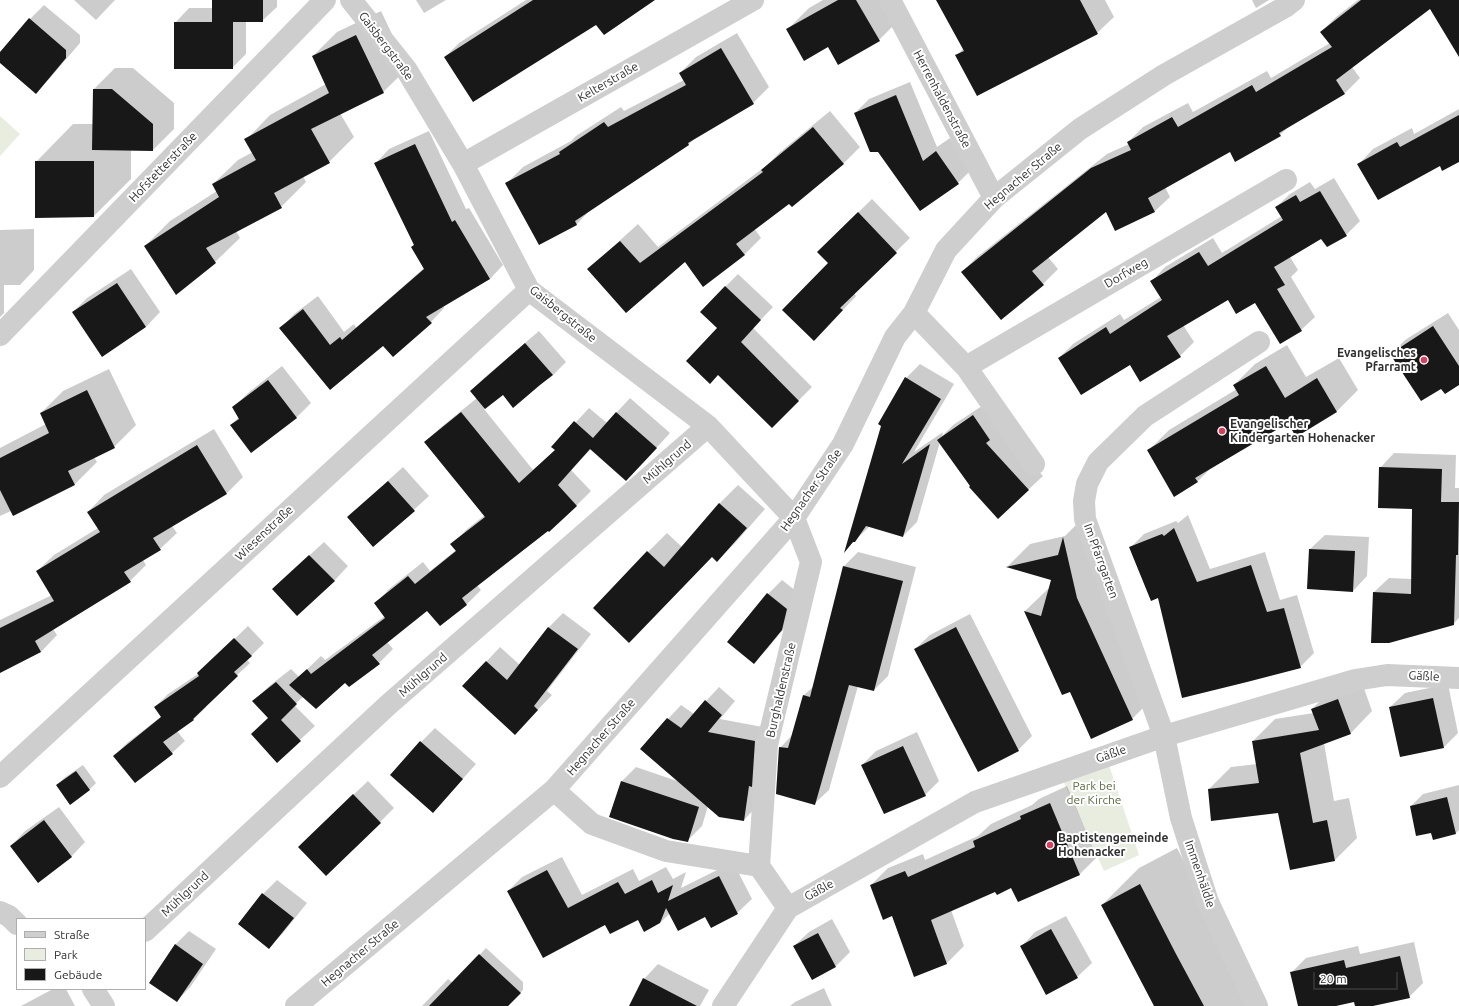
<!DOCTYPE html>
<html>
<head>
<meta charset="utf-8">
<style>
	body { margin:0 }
	#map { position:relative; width:1459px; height:1006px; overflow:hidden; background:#fff; font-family:Ubuntu,sans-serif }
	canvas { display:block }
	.legend { position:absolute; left:16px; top:918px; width:130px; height:72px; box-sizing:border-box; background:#fff; border:1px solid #adadad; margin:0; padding:5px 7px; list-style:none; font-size:12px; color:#313131 }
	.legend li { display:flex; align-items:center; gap:8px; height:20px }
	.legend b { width:20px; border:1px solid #adadad }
	.scale { position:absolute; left:1313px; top:972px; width:85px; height:18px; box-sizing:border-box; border:2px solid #313131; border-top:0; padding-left:5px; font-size:12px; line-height:14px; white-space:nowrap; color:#313131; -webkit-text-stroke:3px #fff; paint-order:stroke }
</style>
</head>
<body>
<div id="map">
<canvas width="1459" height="1006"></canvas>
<ul class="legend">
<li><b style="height:5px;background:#cecece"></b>Straße</li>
<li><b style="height:11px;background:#e8eddf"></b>Park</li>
<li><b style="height:11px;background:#181818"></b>Gebäude</li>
</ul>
<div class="scale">20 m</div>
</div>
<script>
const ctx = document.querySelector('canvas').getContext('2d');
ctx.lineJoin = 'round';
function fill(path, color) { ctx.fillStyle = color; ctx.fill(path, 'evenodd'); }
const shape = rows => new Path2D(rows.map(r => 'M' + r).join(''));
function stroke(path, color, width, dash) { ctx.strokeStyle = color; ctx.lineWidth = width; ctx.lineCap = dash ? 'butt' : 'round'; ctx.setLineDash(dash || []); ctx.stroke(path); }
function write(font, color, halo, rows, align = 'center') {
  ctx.font = font + ' Ubuntu,sans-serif'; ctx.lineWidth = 4; ctx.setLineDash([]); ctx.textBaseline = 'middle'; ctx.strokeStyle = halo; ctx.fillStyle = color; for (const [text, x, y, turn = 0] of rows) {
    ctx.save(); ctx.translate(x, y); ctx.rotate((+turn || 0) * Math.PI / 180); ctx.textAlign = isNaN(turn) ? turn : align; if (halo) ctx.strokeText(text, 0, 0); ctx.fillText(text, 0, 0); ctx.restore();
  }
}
const green = shape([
	[0,116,20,134,0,156],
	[1108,762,1139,855,1104,871,1062,778]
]);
const shadow = shape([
	[74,0,115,0,96,20],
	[212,0,277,0,277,7,262,21,246,21,246,54,232,68,175,23,189,8,212,8],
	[416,0,446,0,424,13],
	[526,0,653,0,597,24,445,57,459,43],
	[823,0,889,0,900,19,879,40,829,46,788,29,809,8],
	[937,0,1105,0,1114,17,1097,33,957,55,964,48],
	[1252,0,1269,0,1256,8],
	[1358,0,1459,0,1459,55,1430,7,1352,67,1360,78,1345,93,1289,126,1280,135,1230,150,1165,187,1170,197,1154,212,1107,210,1048,257,1058,269,1043,284,962,272,977,257,1107,154,1129,144,1128,142,1143,127,1188,103,1193,112,1267,71,1271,78,1330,43,1321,32,1336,17],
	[44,5,80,35,80,43,50,78,36,92,0,62,0,54,30,19],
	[381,11,408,68,383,92,340,113,354,137,329,162,303,176,306,182,281,207,236,231,240,238,215,262,145,246,170,221,217,191,213,184,238,160,253,152,246,140,270,115,326,84,313,56,337,32],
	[737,33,769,87,753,103,696,137,689,144,592,208,577,224,539,244,507,183,523,167,571,141,576,136,621,107,624,111,684,80,680,73,696,57],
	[115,68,133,68,174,103,174,129,153,150,131,150,131,179,94,216,36,162,73,124,94,124,94,89],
	[910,82,937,147,950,138,972,169,958,183,920,210,855,113,869,99],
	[1459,109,1459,161,1440,165,1359,164,1373,149,1412,128,1414,134],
	[830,111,860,147,843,164,754,228,761,238,744,255,589,270,606,253,638,224,658,247,766,166,779,153],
	[429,131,466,209,469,208,503,265,490,279,443,306,444,308,431,322,383,345,330,389,281,328,294,314,318,296,344,332,354,324,356,328,424,268,412,247,414,244,376,163,389,149],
	[1334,178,1360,221,1346,235,1322,238,1290,257,1298,270,1291,277,1315,317,1301,330,1255,301,1228,298,1183,325,1194,342,1180,356,1130,364,1059,358,1073,344,1120,314,1124,320,1161,297,1152,281,1165,267,1213,238,1222,253,1282,216,1276,207,1290,194,1310,182,1315,189],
	[872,199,910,238,854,293,856,296,829,325,829,263,833,237],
	[34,229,34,270,20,285,4,285,4,313,0,317,0,230],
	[131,269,160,312,146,327,73,312,87,298],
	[738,274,773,307,753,328,812,387,772,427,719,328,725,287],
	[1448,313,1459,330,1459,384,1441,387,1391,354,1405,340],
	[539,331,566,362,553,375,503,393,484,409,533,470,556,449,553,447,589,408,607,423,630,398,670,433,640,466,591,449,571,470,591,491,577,505,549,531,548,529,477,585,481,590,467,604,440,625,428,609,387,642,393,649,379,663,345,681,303,697,294,705,315,726,277,761,269,718,254,701,268,687,291,669,299,677,321,656,325,660,385,616,375,604,389,589,423,562,430,571,456,550,452,544,466,530,485,515,425,442,440,428,477,398,471,391,484,378],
	[1287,345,1306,377,1339,358,1358,390,1337,411,1296,435,1288,422,1212,467,1197,482,1148,451,1169,430,1237,389,1234,385,1255,364],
	[920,364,954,384,914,452,943,432,942,436,953,425,988,402,1000,429,1043,476,1028,490,972,486,940,442,917,522,903,536,870,526,846,549,906,378],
	[282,366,311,403,297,417,251,451,231,425,239,417,234,407,248,393],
	[109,369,136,425,114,447,94,457,97,462,75,484,13,514,11,511,0,516,0,448,46,424,41,413,63,391],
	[214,429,243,477,227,493,172,526,177,533,160,549,143,560,146,565,130,581,53,629,57,635,41,652,0,672,0,620,52,595,37,571,54,555,98,528,88,512,104,495],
	[1394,453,1456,455,1455,488,1459,488,1459,618,1453,624,1374,592,1389,578,1412,579,1413,508,1380,468],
	[403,467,429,496,374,546,348,517],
	[738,485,765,509,736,542,717,561,712,556,629,641,648,552,667,533,682,547,719,504],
	[1086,515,1155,696,1132,719,1070,691,1025,611,1048,589,1050,589,1052,579,1008,566,1030,544,1065,536],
	[1188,515,1210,569,1265,552,1280,600,1297,595,1314,653,1300,667,1159,596,1130,548,1144,534,1176,521,1178,523],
	[1325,535,1369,537,1367,576,1353,591,1310,549],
	[324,542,348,566,334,581,288,575],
	[858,552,916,567,888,676,874,690,858,686,829,790,814,804,777,793,781,747,793,734,804,695,814,686,844,566],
	[782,580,801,595,796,614,768,648,754,662,768,594],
	[563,613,591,634,547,691,552,695,529,719,486,662,500,647,520,665,549,627],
	[970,614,1032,736,1018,750,915,649,930,635],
	[248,626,264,643,247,660,250,663,205,705,206,707,193,720,177,731,185,741,172,753,114,756,127,743,162,716,155,707,168,694,198,674],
	[1360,677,1372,711,1350,734,1324,743,1334,801,1349,798,1357,838,1335,860,1290,868,1279,812,1212,820,1209,789,1231,767,1257,764,1253,741,1275,719,1314,713,1312,709,1334,687],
	[1448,684,1458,733,1444,747,1390,707,1405,693],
	[719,687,735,701,720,719,768,728,757,806,744,820,708,806,702,826,687,841,610,816,622,781,636,767,680,782,641,748,681,705,694,714],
	[435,728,476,764,433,812,421,742],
	[917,732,939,781,925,795,862,765,876,751],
	[83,765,96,783,89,790,57,785,64,778],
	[368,781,394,808,380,822,313,833],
	[1459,785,1459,830,1456,833,1433,839,1431,832,1411,806,1423,794],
	[1067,786,1097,857,1080,874,1018,900,1011,887,996,890,951,910,964,946,947,963,915,975,892,915,871,885,888,868,923,854,925,860,978,836,991,824,1032,805,1039,799],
	[59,807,85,842,71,857,11,846,25,831],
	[1177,848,1260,1006,1155,1006,1102,905,1139,868],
	[562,857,582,895,633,869,639,881,666,867,673,879,686,872,681,888,733,862,752,899,737,913,705,915,670,913,660,923,638,919,606,924,508,891,522,877],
	[277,880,307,903,283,933,269,947,263,894],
	[1066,916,1092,963,1077,977,1021,947,1035,932],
	[832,919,850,952,836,966,794,946,809,932],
	[189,931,216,949,191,986,177,1001,175,945],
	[1414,942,1423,983,1409,997,1369,1006,1356,1006,1354,1001,1331,1006,1299,1006,1291,973,1306,958,1358,946,1360,954],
	[486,948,523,982,523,990,508,1006,422,1006,448,979,453,983],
	[658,964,709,990,700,1006,630,1006,644,979],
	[824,988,832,1006,790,1006,795,1002],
	[53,989,66,989,75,1006,21,1006]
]);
const building = shape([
	[212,0,263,0,263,22,233,22,233,69,174,69,174,22,212,22],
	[533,0,655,0,604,35,596,25,473,102,444,57],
	[838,0,856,0,880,41,838,65,828,47,804,61,786,29],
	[936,0,1080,0,1098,34,977,96,955,55,964,51],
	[1361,0,1459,0,1459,57,1430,9,1336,80,1345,94,1279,133,1281,136,1235,162,1230,152,1148,198,1155,212,1115,231,1106,212,1032,271,1044,285,1001,320,961,272,1091,168,1131,150,1127,142,1172,117,1178,127,1252,85,1256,92,1332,47,1320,32],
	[29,18,66,50,66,58,36,94,0,63,0,52],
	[356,35,384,93,311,129,330,163,274,193,282,208,206,248,216,263,176,295,144,246,219,197,212,184,256,160,244,139,329,93,312,56],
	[721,48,754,104,688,143,689,145,575,221,577,225,539,245,505,183,560,154,559,152,604,122,608,127,686,85,679,73],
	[93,89,112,89,153,124,153,151,92,150],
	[896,95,923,161,936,151,959,184,920,211,878,152,870,152,854,113],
	[1459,115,1459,162,1442,171,1440,166,1378,200,1357,164,1397,142,1400,147],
	[813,127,844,164,792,207,789,204,736,244,745,255,703,287,685,262,626,313,587,269,620,241,640,263,763,172,761,170],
	[415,144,452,222,455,220,490,279,426,317,432,323,393,357,383,346,330,390,279,328,303,309,330,345,340,337,342,340,424,269,411,247,414,245,374,163],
	[35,161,94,161,94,217,35,218],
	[1320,191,1347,236,1327,247,1321,239,1274,267,1285,285,1277,289,1302,331,1280,344,1255,303,1236,314,1228,300,1167,336,1181,357,1140,382,1130,365,1081,395,1058,358,1106,327,1110,334,1162,300,1150,281,1199,252,1208,266,1283,220,1275,207,1296,195,1300,202],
	[858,212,897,253,840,308,843,310,814,341,782,310,828,263,817,252],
	[117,283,146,327,102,357,72,312],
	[725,286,761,320,741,342,799,401,772,428,718,375,710,384,686,361,717,328,700,312],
	[1433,326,1459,366,1459,385,1445,394,1441,389,1421,401,1390,354],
	[525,343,553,375,540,385,513,408,503,395,485,409,470,391],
	[1266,366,1285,398,1317,378,1337,412,1296,437,1288,423,1195,478,1198,482,1174,497,1147,450,1239,395,1233,385],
	[905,377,941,399,902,464,930,444,903,537,866,526,855,542,853,542,844,553,881,426,878,424],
	[268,380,297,418,251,453,230,425,239,419,232,407],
	[87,390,115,448,68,471,75,485,13,516,0,490,0,458,49,433,40,413],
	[461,412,519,483,555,450,551,447,574,421,593,438,616,412,657,448,626,481,590,449,558,485,577,506,549,532,548,531,462,598,467,605,440,626,427,611,372,655,380,664,349,687,345,683,316,709,289,685,307,669,311,674,385,618,374,603,408,576,415,584,456,551,450,544,485,517,424,442],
	[973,415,990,440,986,443,1029,490,998,519,969,487,970,486,937,440],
	[197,445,227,494,153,538,161,550,124,572,131,582,35,641,41,652,0,673,0,628,54,601,36,571,100,532,87,512],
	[1379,467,1442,469,1441,502,1459,502,1458,555,1456,555,1454,625,1389,643,1371,643,1373,592,1411,594,1412,509,1378,508],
	[388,481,415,511,373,547,347,517],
	[719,503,747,528,717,562,712,557,629,643,593,608,647,551,664,567],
	[1174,528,1197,582,1251,565,1267,612,1284,608,1301,668,1247,682,1182,698,1158,598,1151,601,1129,547,1162,534,1164,536],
	[1063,537,1077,598,1133,720,1091,739,1070,692,1062,695,1024,611,1041,616,1051,580,1006,567,1058,555],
	[1309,549,1355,551,1353,592,1307,589],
	[309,555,335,581,297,616,272,589],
	[843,566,903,581,874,691,849,685,815,805,776,794,779,747,788,748,803,695,810,697],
	[767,593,787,609,782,630,754,664,727,642],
	[548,627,578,649,534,706,538,710,515,735,462,686,486,661,507,680],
	[956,627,1019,751,978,772,914,649],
	[234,638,252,656,234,672,238,676,193,719,194,720,163,742,173,754,135,783,113,756,161,717,154,707,199,676,197,673],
	[276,682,297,704,281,720,301,741,277,763,251,734,268,718,252,701],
	[1433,698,1444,748,1400,757,1389,707],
	[1338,699,1351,734,1300,753,1313,823,1327,820,1335,861,1290,870,1278,813,1211,821,1208,789,1259,783,1252,741,1319,730,1311,709],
	[705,700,722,715,708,732,755,741,752,787,749,786,744,821,719,817,640,749,667,718,681,728],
	[420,741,463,779,433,813,390,775],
	[903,746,926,796,884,814,861,765],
	[76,771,90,790,70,805,56,785],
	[621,781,699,807,688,842,673,839,609,817],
	[353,794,381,823,326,876,298,847],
	[1447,797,1456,834,1433,840,1431,833,1416,836,1410,806],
	[1050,803,1080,875,1018,902,1011,888,997,895,995,892,931,920,947,964,914,977,892,916,883,920,870,885,905,871,908,877,975,847,973,841,1021,819,1020,816],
	[44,820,72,857,38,883,10,846],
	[547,870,568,908,618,882,625,894,652,880,658,893,673,885,668,901,719,876,738,914,711,928,705,917,678,931,666,908,660,923,644,932,638,920,610,934,605,925,543,958,507,891],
	[1140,884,1176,954,1204,1006,1154,1006,1101,905],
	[262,893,294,918,269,949,238,924],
	[1051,929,1078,978,1046,995,1020,946],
	[818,933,836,967,812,980,793,946],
	[175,944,203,964,177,1002,149,983],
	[479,954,521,993,508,1006,429,1006],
	[1400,956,1410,998,1373,1006,1355,1006,1354,1002,1336,1006,1298,1006,1290,972,1344,960,1346,968],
	[643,978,697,1006,629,1006]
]);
const street = shape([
	[351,0,406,69,463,164,529,290,708,426,794,518,811,562,767,745,759,866,788,908,723,1006],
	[890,0,994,198],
	[463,164,753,0],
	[914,313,966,367,1034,464],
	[0,335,325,0],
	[966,367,1286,180],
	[0,777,529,290],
	[554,790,592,824,666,851,759,866],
	[788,908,975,802,1164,736,1355,680,1387,675,1459,678],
	[0,912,9,916,17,924],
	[145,931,388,705,708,426],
	[93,989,104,1006],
	[296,1006,554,790,794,518,843,444,895,337,914,313,946,250,994,198,1080,129,1164,75,1285,7,1294,0],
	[1257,1006,1208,902,1181,818,1164,736,1085,519,1084,501,1087,484,1098,462,1145,416,1259,342]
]);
const markers = [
	[1424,360,4,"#df3b5c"],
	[1222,431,4,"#df3b5c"],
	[1050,845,4,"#df3b5c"]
];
const streetNames = [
	["Gaisbergstraße",386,46,53],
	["Kelterstraße",608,82,-30],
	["Herrenhaldenstraße",942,99,62],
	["Hofstetterstraße",163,167,-46],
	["Hegnacher Straße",1023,176,-40],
	["Dorfweg",1126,273,-30],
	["Gaisbergstraße",563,314,39],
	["Mühlgrund",667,462,-41],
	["Hegnacher Straße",811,490,-55],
	["Wiesenstraße",264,533,-43],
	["Im Pfarrgarten",1101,561,70],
	["Mühlgrund",423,675,-41],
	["Gäßle",1424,676,3],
	["Burghaldenstraße",781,690,-77],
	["Hegnacher Straße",601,737,-49],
	["Gäßle",1111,754,-19],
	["Immenhäldle",1200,874,71],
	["Gäßle",819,890,-29],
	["Mühlgrund",185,894,-43],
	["Hegnacher Straße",360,953,-40]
];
const poiNames = [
	["Evangelisches",1416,353,"right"],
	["Pfarramt",1416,367,"right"],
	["Evangelischer",1230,424],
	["Kindergarten Hohenacker",1230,438],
	["Baptistengemeinde",1058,838],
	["Hohenacker",1058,852]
];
const parkNames = [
	["Park bei",1094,786],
	["der Kirche",1094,800]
];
fill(green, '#e8eddf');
fill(shadow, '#0003');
fill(building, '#181818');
stroke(street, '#cecece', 22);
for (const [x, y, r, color] of markers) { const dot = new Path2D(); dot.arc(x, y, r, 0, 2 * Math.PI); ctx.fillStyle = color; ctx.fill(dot); stroke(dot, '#fff', 1.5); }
write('12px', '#313131', '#fff', streetNames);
write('bold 12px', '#313131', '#fff', poiNames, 'left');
write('12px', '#596b3f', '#fff', parkNames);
</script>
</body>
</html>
